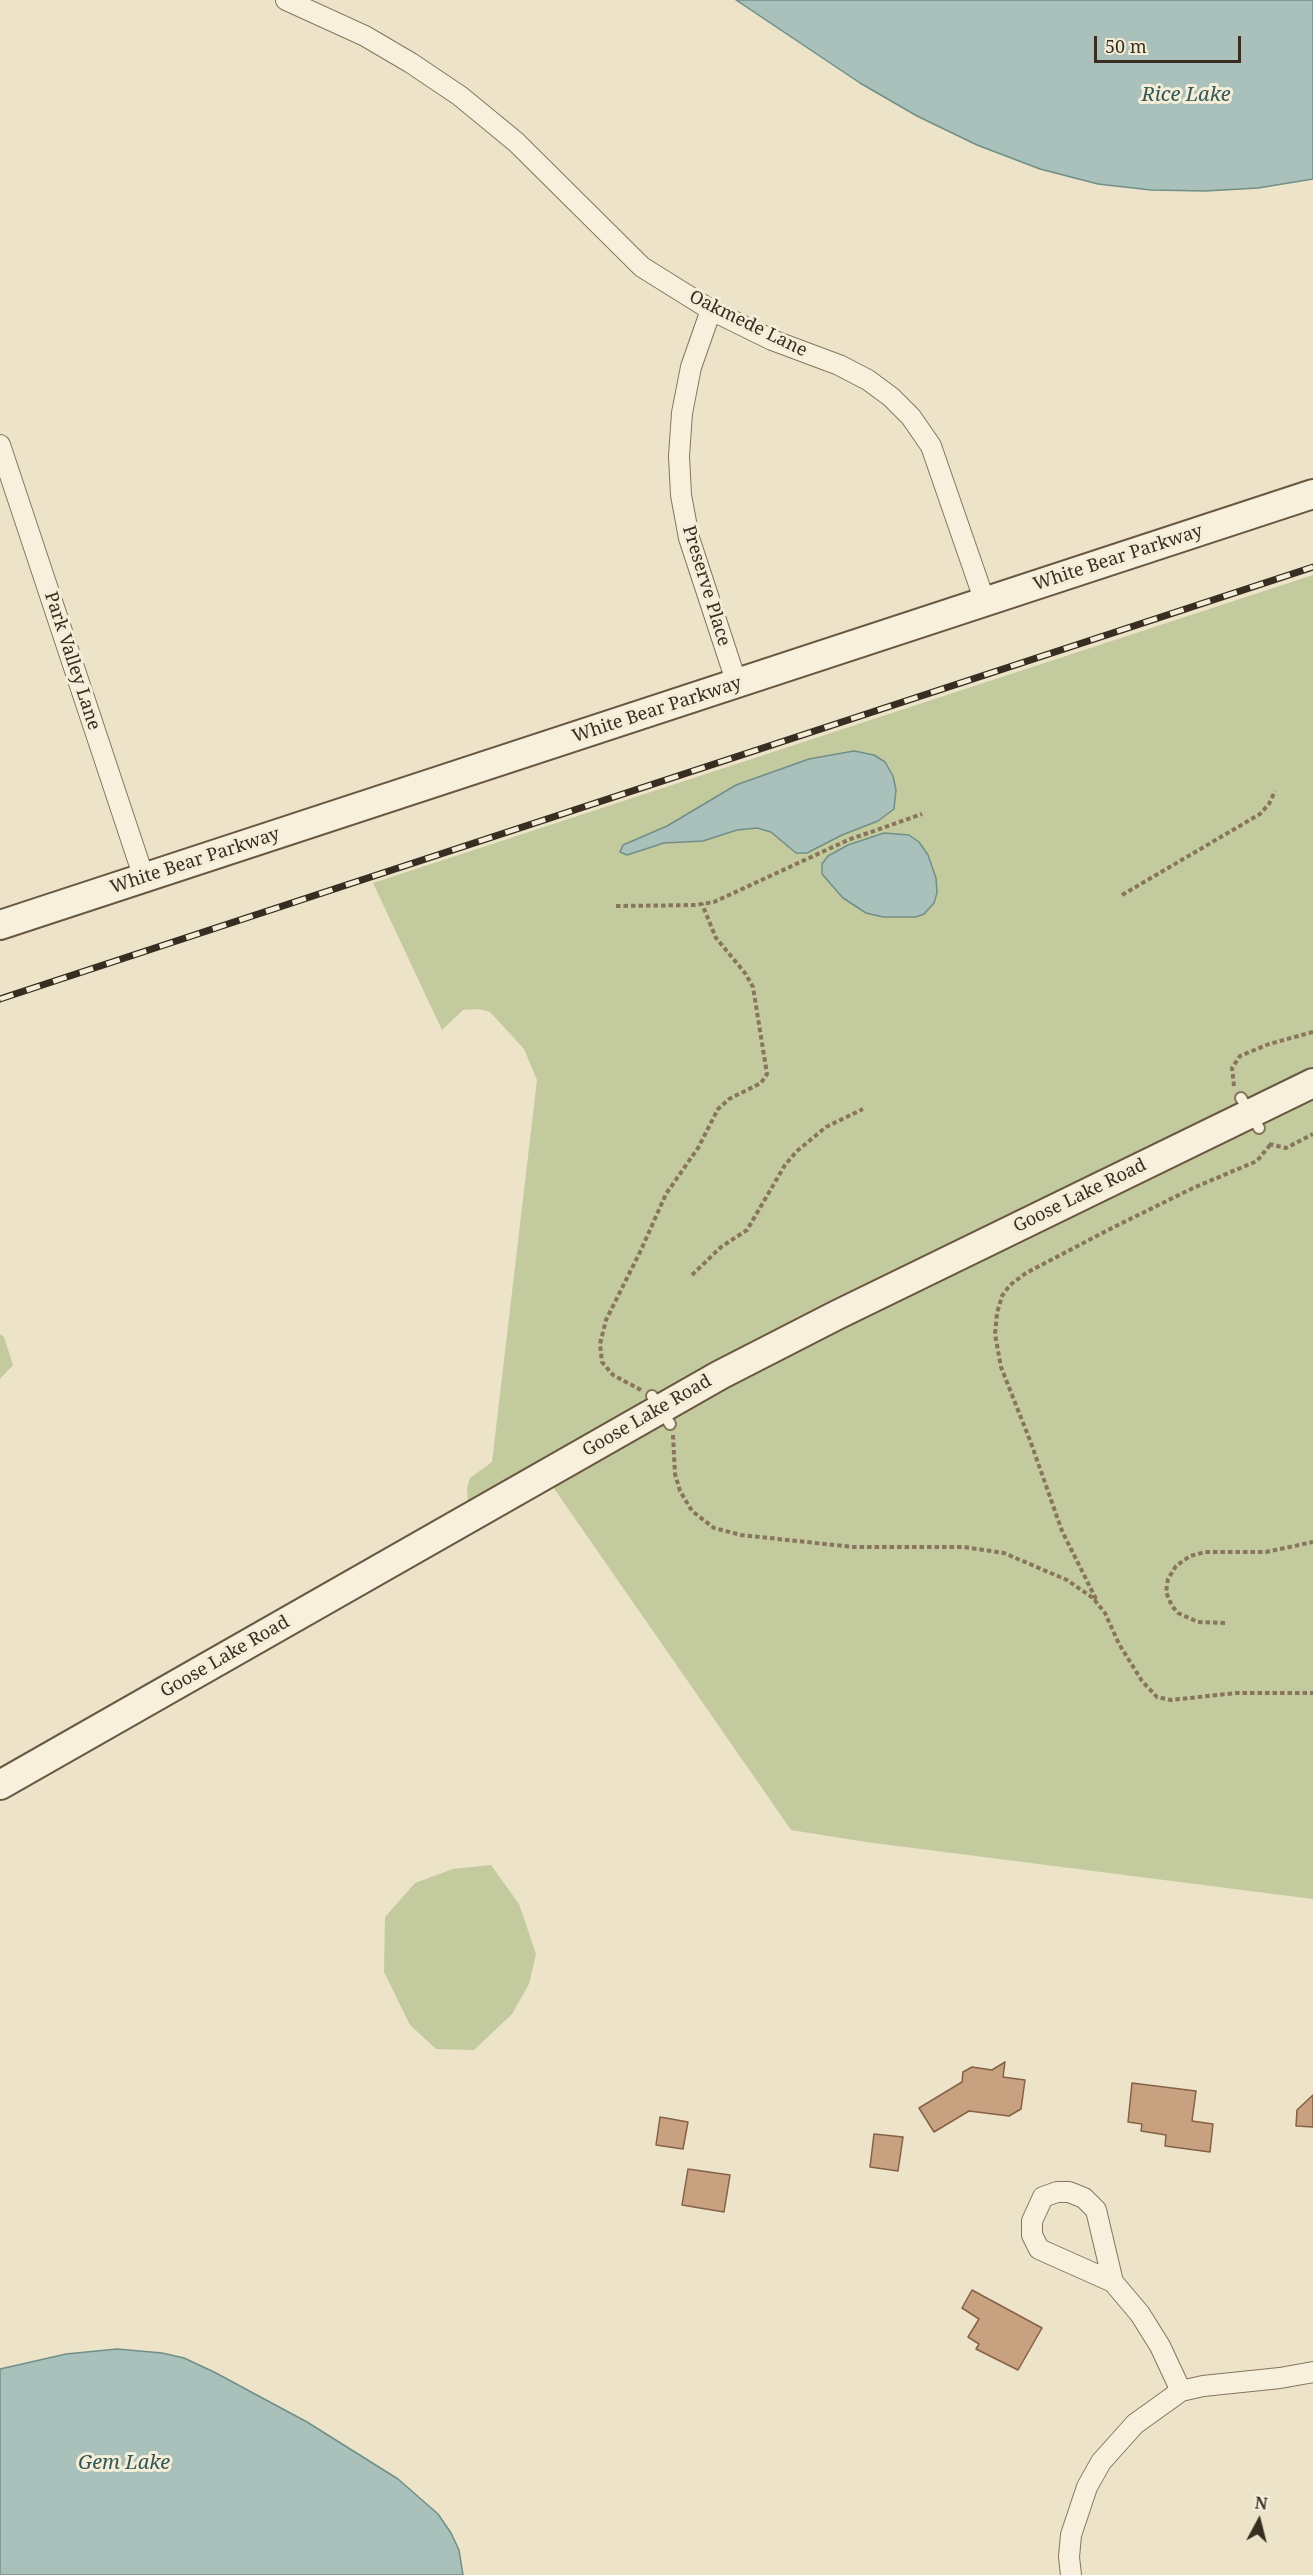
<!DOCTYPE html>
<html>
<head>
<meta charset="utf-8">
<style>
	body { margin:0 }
	#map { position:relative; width:1313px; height:2575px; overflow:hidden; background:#ece3c9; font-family:"Noto Serif",serif }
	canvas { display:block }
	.north { position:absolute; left:1229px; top:2491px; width:60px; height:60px; -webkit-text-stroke:4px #f4edd8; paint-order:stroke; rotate:7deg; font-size:16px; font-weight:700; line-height:24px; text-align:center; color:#392d21 }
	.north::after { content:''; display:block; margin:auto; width:21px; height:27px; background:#392d21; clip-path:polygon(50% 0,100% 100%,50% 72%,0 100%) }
	.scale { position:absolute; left:1094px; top:36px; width:147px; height:27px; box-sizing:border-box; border:3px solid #392d21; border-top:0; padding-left:8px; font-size:18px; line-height:21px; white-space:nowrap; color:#392d21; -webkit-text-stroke:4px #f4edd8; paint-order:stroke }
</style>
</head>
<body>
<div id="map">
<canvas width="1313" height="2575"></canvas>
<div class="north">N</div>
<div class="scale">50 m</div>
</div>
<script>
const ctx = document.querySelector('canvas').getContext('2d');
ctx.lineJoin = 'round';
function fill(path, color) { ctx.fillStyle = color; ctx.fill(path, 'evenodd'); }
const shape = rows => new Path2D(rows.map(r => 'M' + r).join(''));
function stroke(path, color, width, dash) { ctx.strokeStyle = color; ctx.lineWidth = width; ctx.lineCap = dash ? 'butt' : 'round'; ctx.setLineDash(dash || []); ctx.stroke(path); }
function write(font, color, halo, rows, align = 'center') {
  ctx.font = font + ' "Noto Serif",serif'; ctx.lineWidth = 6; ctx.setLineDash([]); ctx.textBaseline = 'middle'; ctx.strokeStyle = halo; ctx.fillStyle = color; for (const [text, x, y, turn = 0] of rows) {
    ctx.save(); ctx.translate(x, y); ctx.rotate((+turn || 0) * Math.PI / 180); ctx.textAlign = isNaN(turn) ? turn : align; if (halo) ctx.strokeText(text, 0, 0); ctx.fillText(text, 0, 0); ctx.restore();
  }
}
const green = shape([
	[1313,575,1313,1067,761,1337,468,1502,467,1488,470,1478,492,1462,537,1080,524,1049,490,1012,479,1009,463,1010,442,1030,373,883],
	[1313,1099,1313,1899,866,1842,791,1830,553,1487,631,1441,791,1354],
	[0,1334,4,1337,13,1365,0,1379],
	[491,1865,519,1904,536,1954,529,1984,512,2014,474,2050,436,2049,410,2025,384,1972,385,1917,415,1883,453,1869]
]);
const water = shape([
	[736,0,1313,0,1313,179,1258,188,1205,191,1151,190,1098,184,1040,169,977,145,917,116,860,83,736,0],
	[854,751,874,755,885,762,893,776,896,790,894,809,878,821,842,835,807,853,796,853,771,832,757,828,737,830,703,841,664,843,627,855,620,852,623,845,667,826,736,785,809,759,854,751],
	[884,833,909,835,919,842,928,855,936,878,937,893,934,903,924,914,916,917,883,917,866,913,843,898,822,874,822,864,828,856,848,845,884,833],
	[117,2349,162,2353,184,2358,214,2372,307,2422,398,2479,438,2514,451,2533,459,2550,463,2575,0,2575,0,2369,66,2354,117,2349]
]);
const building = shape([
	[1005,2062,1003,2077,1025,2080,1021,2109,1009,2116,969,2111,934,2132,919,2108,962,2082,963,2072,972,2067,992,2070,1005,2062],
	[1132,2083,1196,2091,1192,2121,1213,2124,1210,2152,1165,2146,1166,2135,1141,2131,1142,2124,1128,2122,1132,2083],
	[1313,2095,1313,2127,1296,2126,1297,2110,1313,2095],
	[660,2117,688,2122,683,2149,656,2145,660,2117],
	[874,2134,903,2137,898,2171,870,2167,874,2134],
	[688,2169,730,2175,724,2212,682,2205,688,2169],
	[972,2290,1042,2328,1018,2370,976,2349,979,2344,968,2337,979,2319,962,2308,972,2290]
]);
const path = shape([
	[1122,895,1260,814,1269,804,1275,791],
	[616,906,696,905,714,902,848,840,922,814],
	[1234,1086,1232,1068,1240,1056,1269,1044,1313,1032],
	[1269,1144,1286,1148,1313,1134],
	[692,1275,721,1247,747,1230,785,1165,797,1151,826,1127,863,1109],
	[641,1390,613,1375,602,1362,600,1344,606,1320,641,1250,666,1194,698,1148,718,1109,729,1099,761,1083,767,1074,753,987,745,973,716,938,702,904],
	[673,1435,675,1474,680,1491,692,1511,714,1528,741,1535,853,1547,964,1547,1004,1553,1067,1580,1093,1598,1105,1613,1119,1644,1142,1681,1157,1697,1171,1700,1236,1693,1313,1693],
	[1096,1599,1062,1531,1031,1443,1001,1367,995,1334,997,1313,1002,1296,1010,1285,1026,1273,1112,1228,1193,1188,1257,1161,1270,1145],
	[1225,1623,1198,1622,1178,1613,1172,1606,1166,1592,1168,1579,1176,1566,1190,1556,1205,1552,1266,1552,1313,1542]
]);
const lane = shape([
	[1241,1098,1259,1128],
	[652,1396,670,1424]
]);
const street = shape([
	[286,0,365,36,411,63,460,96,516,142,642,267,711,310,772,340,839,365,868,380,891,397,911,417,931,446,985,602],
	[711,310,691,367,682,413,679,456,681,495,689,538,737,684],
	[0,445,144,878],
	[1113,2282,1096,2210,1084,2198,1069,2192,1057,2192,1043,2197,1032,2221,1032,2235,1039,2249,1113,2282,1140,2314,1160,2346,1181,2391],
	[1071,2575,1069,2557,1071,2535,1087,2487,1101,2462,1135,2424,1181,2391,1203,2386,1280,2378,1313,2372]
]);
const secondary = shape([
	[0,925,1313,494],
	[0,1785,720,1375,837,1315,1313,1083]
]);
const rail = shape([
	[0,999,1313,567]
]);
const streetNames = [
	["Oakmede Lane",748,324,26],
	["White Bear Parkway",1118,558,-18],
	["Preserve Place",706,586,73],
	["Park Valley Lane",72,661,72],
	["White Bear Parkway",657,710,-18],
	["White Bear Parkway",195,861,-18],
	["Goose Lake Road",1080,1196,-26],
	["Goose Lake Road",647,1416,-30],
	["Goose Lake Road",225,1657,-30]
];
const waterNames = [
	["Rice Lake",1186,95],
	["Gem Lake",124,2463]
];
fill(green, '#c3ca9d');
fill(water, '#a9c1ba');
stroke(water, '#708f88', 1.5);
fill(building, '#c8a181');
stroke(building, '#856146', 1.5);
stroke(lane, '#87755e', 14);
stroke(street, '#87755e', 22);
stroke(secondary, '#695741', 32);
stroke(path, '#87755e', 4, [4.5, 3]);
stroke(lane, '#f7f0dc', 10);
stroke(street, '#f7f0dc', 20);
stroke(secondary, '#f7f0dc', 28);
stroke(rail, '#392d21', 7);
stroke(rail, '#f4edd8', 4.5, [14]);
write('18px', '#392d21', '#f4edd8', streetNames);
write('italic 20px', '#315756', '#f4edd8', waterNames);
</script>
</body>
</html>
